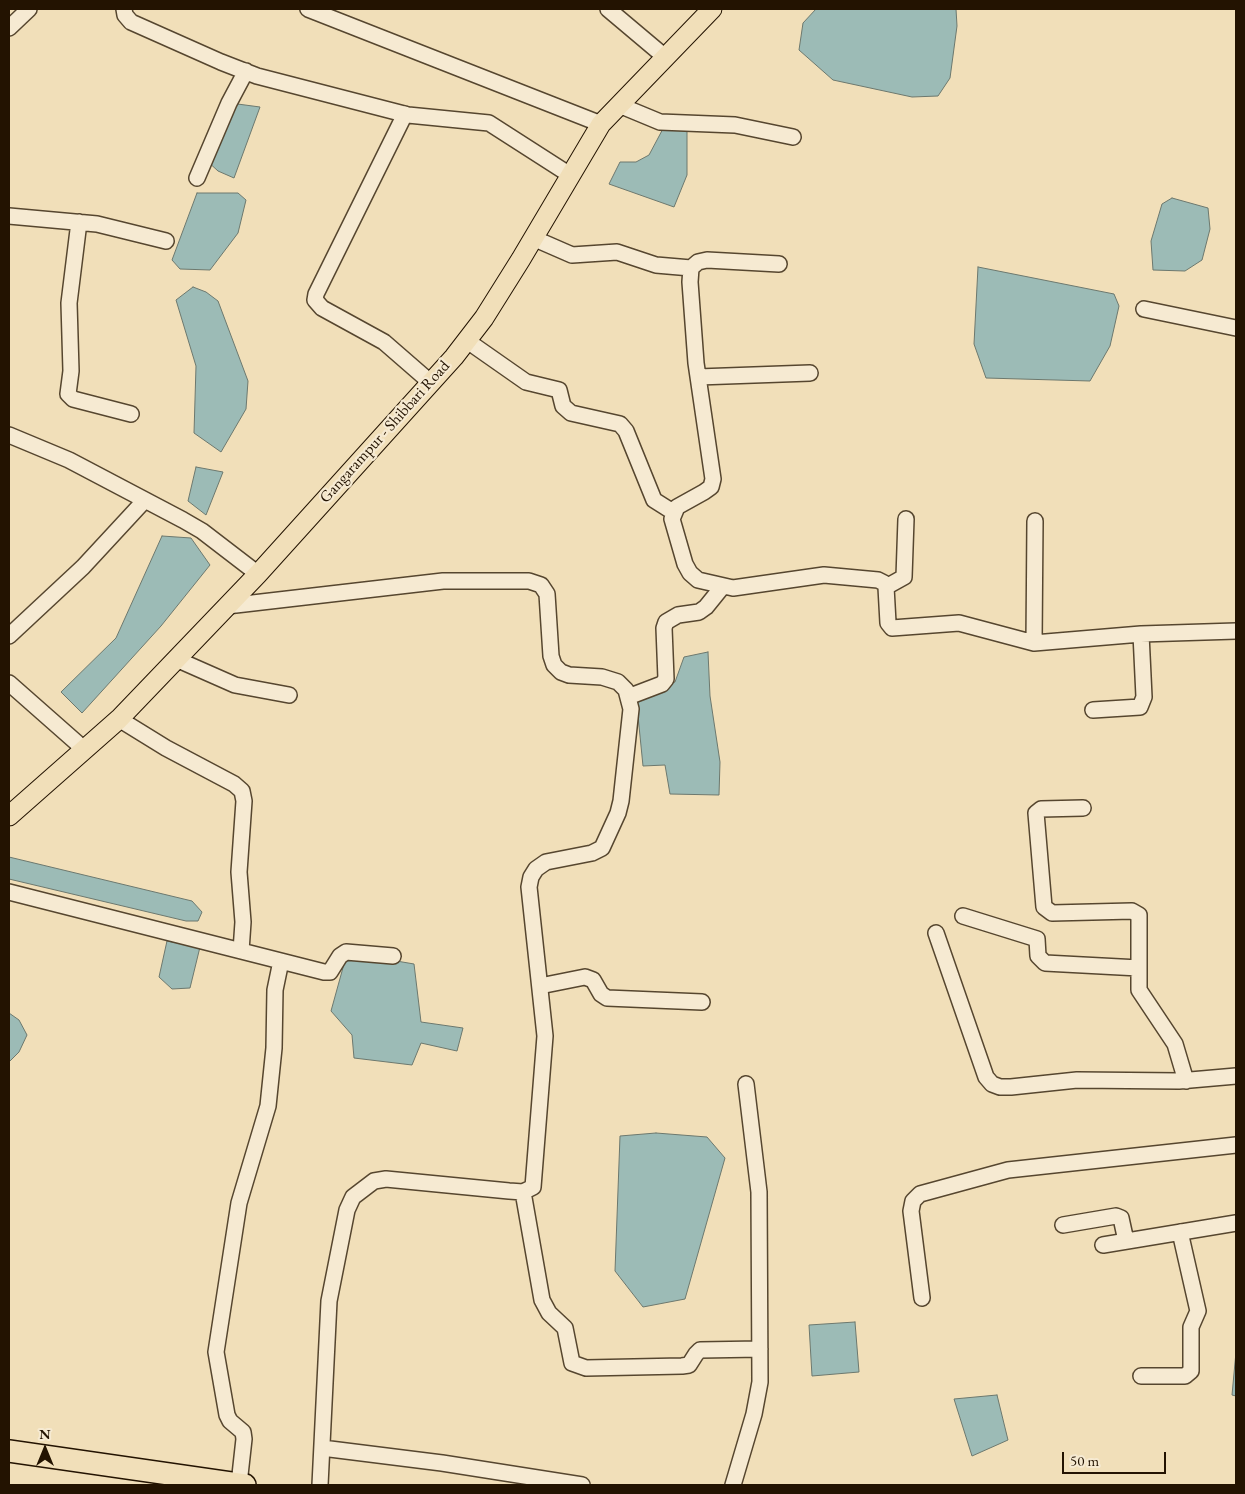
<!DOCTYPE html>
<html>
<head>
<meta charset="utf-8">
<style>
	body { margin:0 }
	#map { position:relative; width:1245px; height:1494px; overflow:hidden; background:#f1dfb9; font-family:"EB Garamond",serif }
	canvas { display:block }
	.frame { position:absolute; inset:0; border:10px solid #231301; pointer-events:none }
	.north { position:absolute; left:20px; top:1424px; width:50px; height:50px; -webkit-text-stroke:4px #f6ead2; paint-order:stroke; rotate:0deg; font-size:14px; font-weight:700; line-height:20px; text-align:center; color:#231301 }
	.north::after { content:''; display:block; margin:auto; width:18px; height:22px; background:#231301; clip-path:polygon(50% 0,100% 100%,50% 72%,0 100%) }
	.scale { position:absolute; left:1062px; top:1452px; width:104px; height:22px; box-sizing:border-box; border:2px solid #231301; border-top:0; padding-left:6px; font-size:15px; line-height:18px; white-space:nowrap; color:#231301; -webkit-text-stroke:4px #f6ead2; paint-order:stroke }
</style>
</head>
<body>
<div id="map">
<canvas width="1245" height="1494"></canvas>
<div class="frame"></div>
<div class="north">N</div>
<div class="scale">50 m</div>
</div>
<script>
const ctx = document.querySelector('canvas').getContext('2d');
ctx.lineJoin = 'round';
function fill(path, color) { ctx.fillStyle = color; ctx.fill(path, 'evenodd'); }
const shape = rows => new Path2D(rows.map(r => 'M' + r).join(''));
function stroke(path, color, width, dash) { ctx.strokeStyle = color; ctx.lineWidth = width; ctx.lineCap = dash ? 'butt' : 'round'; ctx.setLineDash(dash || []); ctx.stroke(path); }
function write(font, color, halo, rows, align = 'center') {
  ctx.font = font + ' "EB Garamond",serif'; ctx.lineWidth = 4.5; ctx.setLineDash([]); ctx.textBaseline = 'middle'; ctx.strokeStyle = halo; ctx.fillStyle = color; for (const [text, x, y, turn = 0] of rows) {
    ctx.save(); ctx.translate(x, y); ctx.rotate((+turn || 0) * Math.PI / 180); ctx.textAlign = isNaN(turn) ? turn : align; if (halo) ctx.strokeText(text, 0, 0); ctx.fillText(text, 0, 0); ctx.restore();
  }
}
const water = shape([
	[816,9,956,9,957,26,950,78,938,96,912,97,833,80,799,50,803,23,816,9],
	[230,103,260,107,234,178,218,171,206,160,230,103],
	[665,125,687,126,687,175,674,207,609,184,620,162,636,162,649,155,665,125],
	[197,193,238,193,246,200,238,233,210,270,180,269,172,260,197,193],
	[1172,198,1208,208,1210,229,1202,260,1185,271,1153,270,1151,241,1162,204,1172,198],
	[978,267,1114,294,1119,306,1110,346,1090,381,986,378,974,344,978,267],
	[193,287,206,292,218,301,248,381,246,409,221,452,194,433,196,366,176,300,193,287],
	[196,467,223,472,206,515,188,501,196,467],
	[162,536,191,538,210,565,161,626,82,713,61,692,116,638,162,536],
	[708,652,710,696,720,762,719,795,670,794,665,765,643,766,636,696,675,682,684,657,708,652],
	[9,857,192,901,202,912,198,921,186,921,9,879,9,857],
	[167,941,200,947,190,988,172,989,159,977,167,941],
	[350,953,414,964,421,1022,463,1028,457,1051,421,1043,412,1065,354,1058,352,1035,331,1011,344,964,350,953],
	[9,1013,19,1020,27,1035,19,1052,9,1062,9,1013],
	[656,1133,707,1137,725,1158,685,1299,643,1307,615,1271,620,1136,656,1133],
	[855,1322,859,1372,812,1376,809,1325,855,1322],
	[1236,1352,1236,1396,1232,1395,1236,1352],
	[997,1395,1008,1440,972,1456,954,1399,997,1395]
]);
const minor = shape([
	[124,9,125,15,131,22,221,62,257,76,408,115,489,123,570,175],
	[308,9,601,124],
	[608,9,665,57],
	[9,28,29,9],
	[619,105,660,122,735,125,793,137],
	[405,114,316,294,315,300,322,308,384,342,430,382],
	[197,178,229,103,246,71],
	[9,216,97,224,166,241],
	[79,222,69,303,71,371,68,394,73,399,131,414],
	[533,238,572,255,617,252,656,265,691,268],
	[779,264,707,260,698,262,691,268,690,282,696,363,713,479,711,487,704,492,677,507,672,519,685,564,690,573,698,580,733,588,824,575,878,580,884,583,886,587,888,623,892,628,959,623,1034,643,1141,634,1236,631],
	[1144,309,1236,328],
	[466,340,526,382,559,390,563,406,571,413,620,424,626,431,654,500,673,512],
	[698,377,810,373],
	[9,435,69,460,183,520,202,531,258,574],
	[886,587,904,577,906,519],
	[227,606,443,581,529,581,541,585,547,594,551,656,554,665,561,672,569,675,602,677,618,682,626,690,631,709,621,801,618,813,602,848,592,853,546,862,536,869,531,877,529,887,545,1036,533,1187,523,1192,509,1191,386,1179,374,1181,353,1197,347,1210,329,1301,320,1485],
	[9,636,83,567,145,500],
	[1034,643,1035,521],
	[176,659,235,685,289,695],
	[9,683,85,750],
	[628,697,662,684,666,679,664,628,666,622,678,615,699,612,706,607,723,586],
	[1093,710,1140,707,1144,697,1141,634],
	[119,719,166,748,234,784,242,791,244,801,239,872,243,922,241,951],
	[1083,808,1041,809,1036,813,1044,907,1052,913,1132,911,1139,915,1139,990,1175,1044,1186,1081],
	[9,892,324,972,330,972,340,956,346,952,393,956],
	[963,916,1037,939,1038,956,1045,963,1139,968],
	[936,933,986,1077,992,1084,1000,1087,1011,1087,1077,1080,1179,1081,1236,1076],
	[540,986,585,977,593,980,601,994,607,998,702,1002],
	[523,1192,542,1300,549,1313,565,1328,572,1363,586,1368,682,1366,689,1365,696,1354,700,1350,760,1349],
	[1063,1225,1116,1216,1121,1218,1126,1241],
	[1103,1245,1236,1223],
	[922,1298,911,1211,913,1201,920,1194,1008,1170,1236,1145],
	[1141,1376,1185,1376,1191,1371,1191,1327,1198,1311,1180,1232],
	[322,1448,442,1463,582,1485],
	[239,1484,244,1439,243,1432,230,1421,227,1415,216,1352,239,1203,268,1106,274,1048,275,990,281,961],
	[733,1485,754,1414,760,1382,759,1192,746,1084]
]);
const major = shape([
	[9,816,119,719,258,574,454,357,484,318,521,259,601,124,712,9]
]);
const highway = shape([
	[9,1451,245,1485]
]);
const streetNames = [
	["Gangarampur - Shibbari Road",385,432,-48]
];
fill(water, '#9cbbb6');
stroke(water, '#6c786e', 1);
stroke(minor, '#56462f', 18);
stroke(major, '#231301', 21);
stroke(highway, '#231301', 24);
stroke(minor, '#f6ead2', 15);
stroke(major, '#f1dfb9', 19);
stroke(highway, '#f1dfb9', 21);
write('16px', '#231301', '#f6ead2', streetNames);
</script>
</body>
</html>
